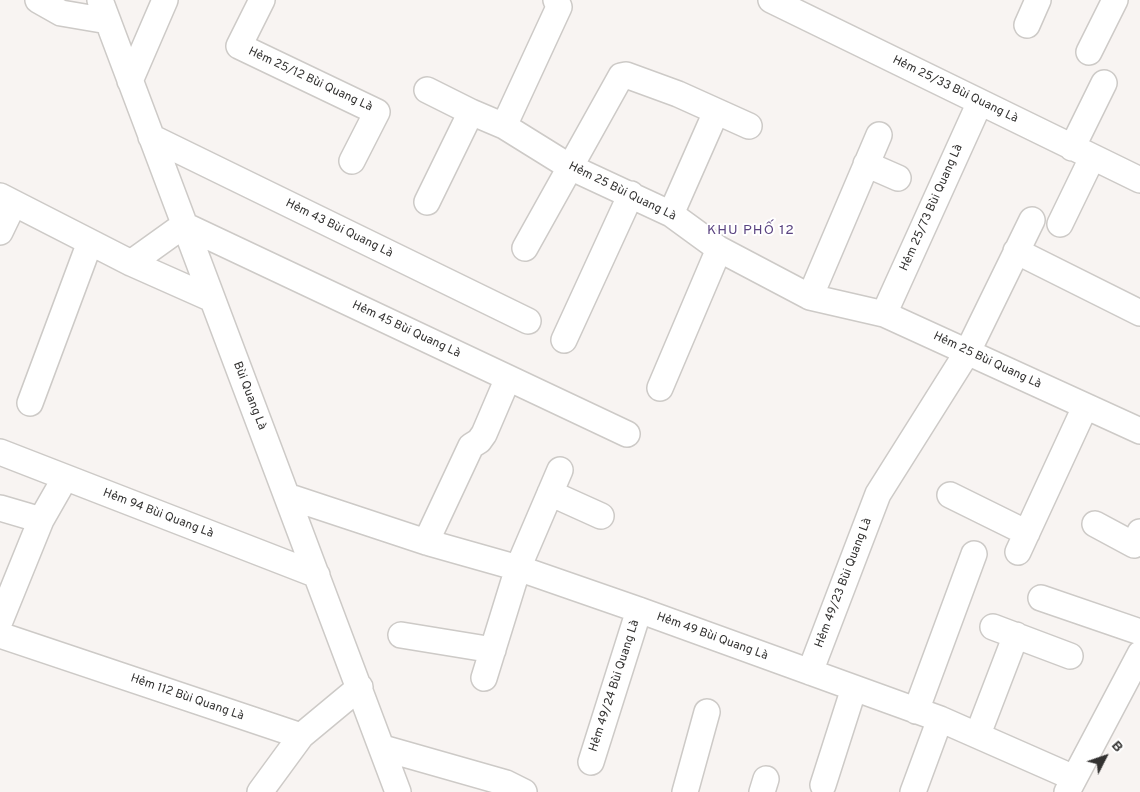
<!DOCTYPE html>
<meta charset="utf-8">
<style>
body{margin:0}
#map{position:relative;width:1140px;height:792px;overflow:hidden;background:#f8f4f2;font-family:Overpass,sans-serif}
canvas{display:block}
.north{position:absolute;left:1080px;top:732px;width:50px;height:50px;-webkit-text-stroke:4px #fff;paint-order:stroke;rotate:49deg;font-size:14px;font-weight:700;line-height:20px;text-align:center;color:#333231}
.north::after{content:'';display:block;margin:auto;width:18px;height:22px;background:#333231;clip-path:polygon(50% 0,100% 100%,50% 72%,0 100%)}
</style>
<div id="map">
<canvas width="1140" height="792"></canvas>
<div class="north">B</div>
</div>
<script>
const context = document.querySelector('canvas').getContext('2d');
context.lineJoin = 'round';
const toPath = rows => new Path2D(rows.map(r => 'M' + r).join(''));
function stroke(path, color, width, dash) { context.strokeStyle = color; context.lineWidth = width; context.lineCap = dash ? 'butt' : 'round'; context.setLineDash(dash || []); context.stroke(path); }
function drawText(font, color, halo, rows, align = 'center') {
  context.font = font + ' Overpass,sans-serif'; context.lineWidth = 4; context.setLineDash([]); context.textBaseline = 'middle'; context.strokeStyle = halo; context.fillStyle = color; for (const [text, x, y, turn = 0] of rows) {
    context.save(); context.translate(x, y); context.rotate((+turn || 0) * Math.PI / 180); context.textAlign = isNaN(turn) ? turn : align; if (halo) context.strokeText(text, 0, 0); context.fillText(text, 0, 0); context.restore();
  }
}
const minor = toPath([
 [38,0,61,13,108,21],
 [100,0,398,792],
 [262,0,239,46,377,112,352,161],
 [771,0,1140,180],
 [1027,25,1038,0],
 [1089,52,1115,0],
 [130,81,165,0],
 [427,90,471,112],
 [504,126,559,7,556,0],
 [151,137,528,321],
 [1072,148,1104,83],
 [866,164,898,178],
 [0,196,131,263,212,299],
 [427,202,471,112,504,126,570,167,671,214,719,249,810,297,884,314,1140,431],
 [671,214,716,112],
 [1060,224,1092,158],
 [0,232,14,203],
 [525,248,621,76,626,75,678,94,749,126],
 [1016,251,1140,313],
 [131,263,184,225,627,434],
 [810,297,879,135],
 [884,314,980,102],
 [564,340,631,194],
 [660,388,719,249],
 [30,403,90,242],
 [0,452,317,575],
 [550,493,601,516],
 [950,495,1027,533],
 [287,496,426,542,518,568,639,610,940,719,1074,778],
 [0,508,41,520,0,621],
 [41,520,65,478],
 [1095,524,1134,545,1140,532],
 [426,542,471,446,479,441,484,434,508,378],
 [1018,552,1085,407],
 [1041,598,1140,632],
 [993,627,1070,656],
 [0,635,301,736,360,687],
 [401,635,493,650],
 [810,672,878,494,968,351,1032,220],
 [484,678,518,568,560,470],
 [916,711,974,554],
 [978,734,1016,635],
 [383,748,506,783,524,792],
 [591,762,639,610],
 [823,785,854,688],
 [260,792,301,736],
 [685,792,707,712],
 [762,792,766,779],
 [913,792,940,719],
 [1067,792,1140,654]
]);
const streetNames = [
 ["Hẻm 25/12 Bùi Quang Là",310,80,25],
 ["Hẻm 25/33 Bùi Quang Là",955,90,26],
 ["Hẻm 25 Bùi Quang Là",622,192,26],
 ["Hẻm 25/73 Bùi Quang Là",932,208,-66],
 ["Hẻm 43 Bùi Quang Là",339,229,26],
 ["Hẻm 45 Bùi Quang Là",406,330,25],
 ["Hẻm 25 Bùi Quang Là",987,361,25],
 ["Bùi Quang Là",249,396,69],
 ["Hẻm 94 Bùi Quang Là",158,514,21],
 ["Hẻm 49/23 Bùi Quang Là",844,583,-69],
 ["Hẻm 49 Bùi Quang Là",712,637,20],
 ["Hẻm 49/24 Bùi Quang Là",615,686,-72],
 ["Hẻm 112 Bùi Quang Là",187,698,19]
];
const neighbourhoodNames = [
 ["KHU PHỐ 12",751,231]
];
stroke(minor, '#cdcac7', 28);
stroke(minor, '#fff', 25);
drawText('12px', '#333231', '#fff', streetNames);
context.letterSpacing = '1px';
drawText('14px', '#5a4380', '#fff', neighbourhoodNames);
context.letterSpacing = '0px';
</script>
